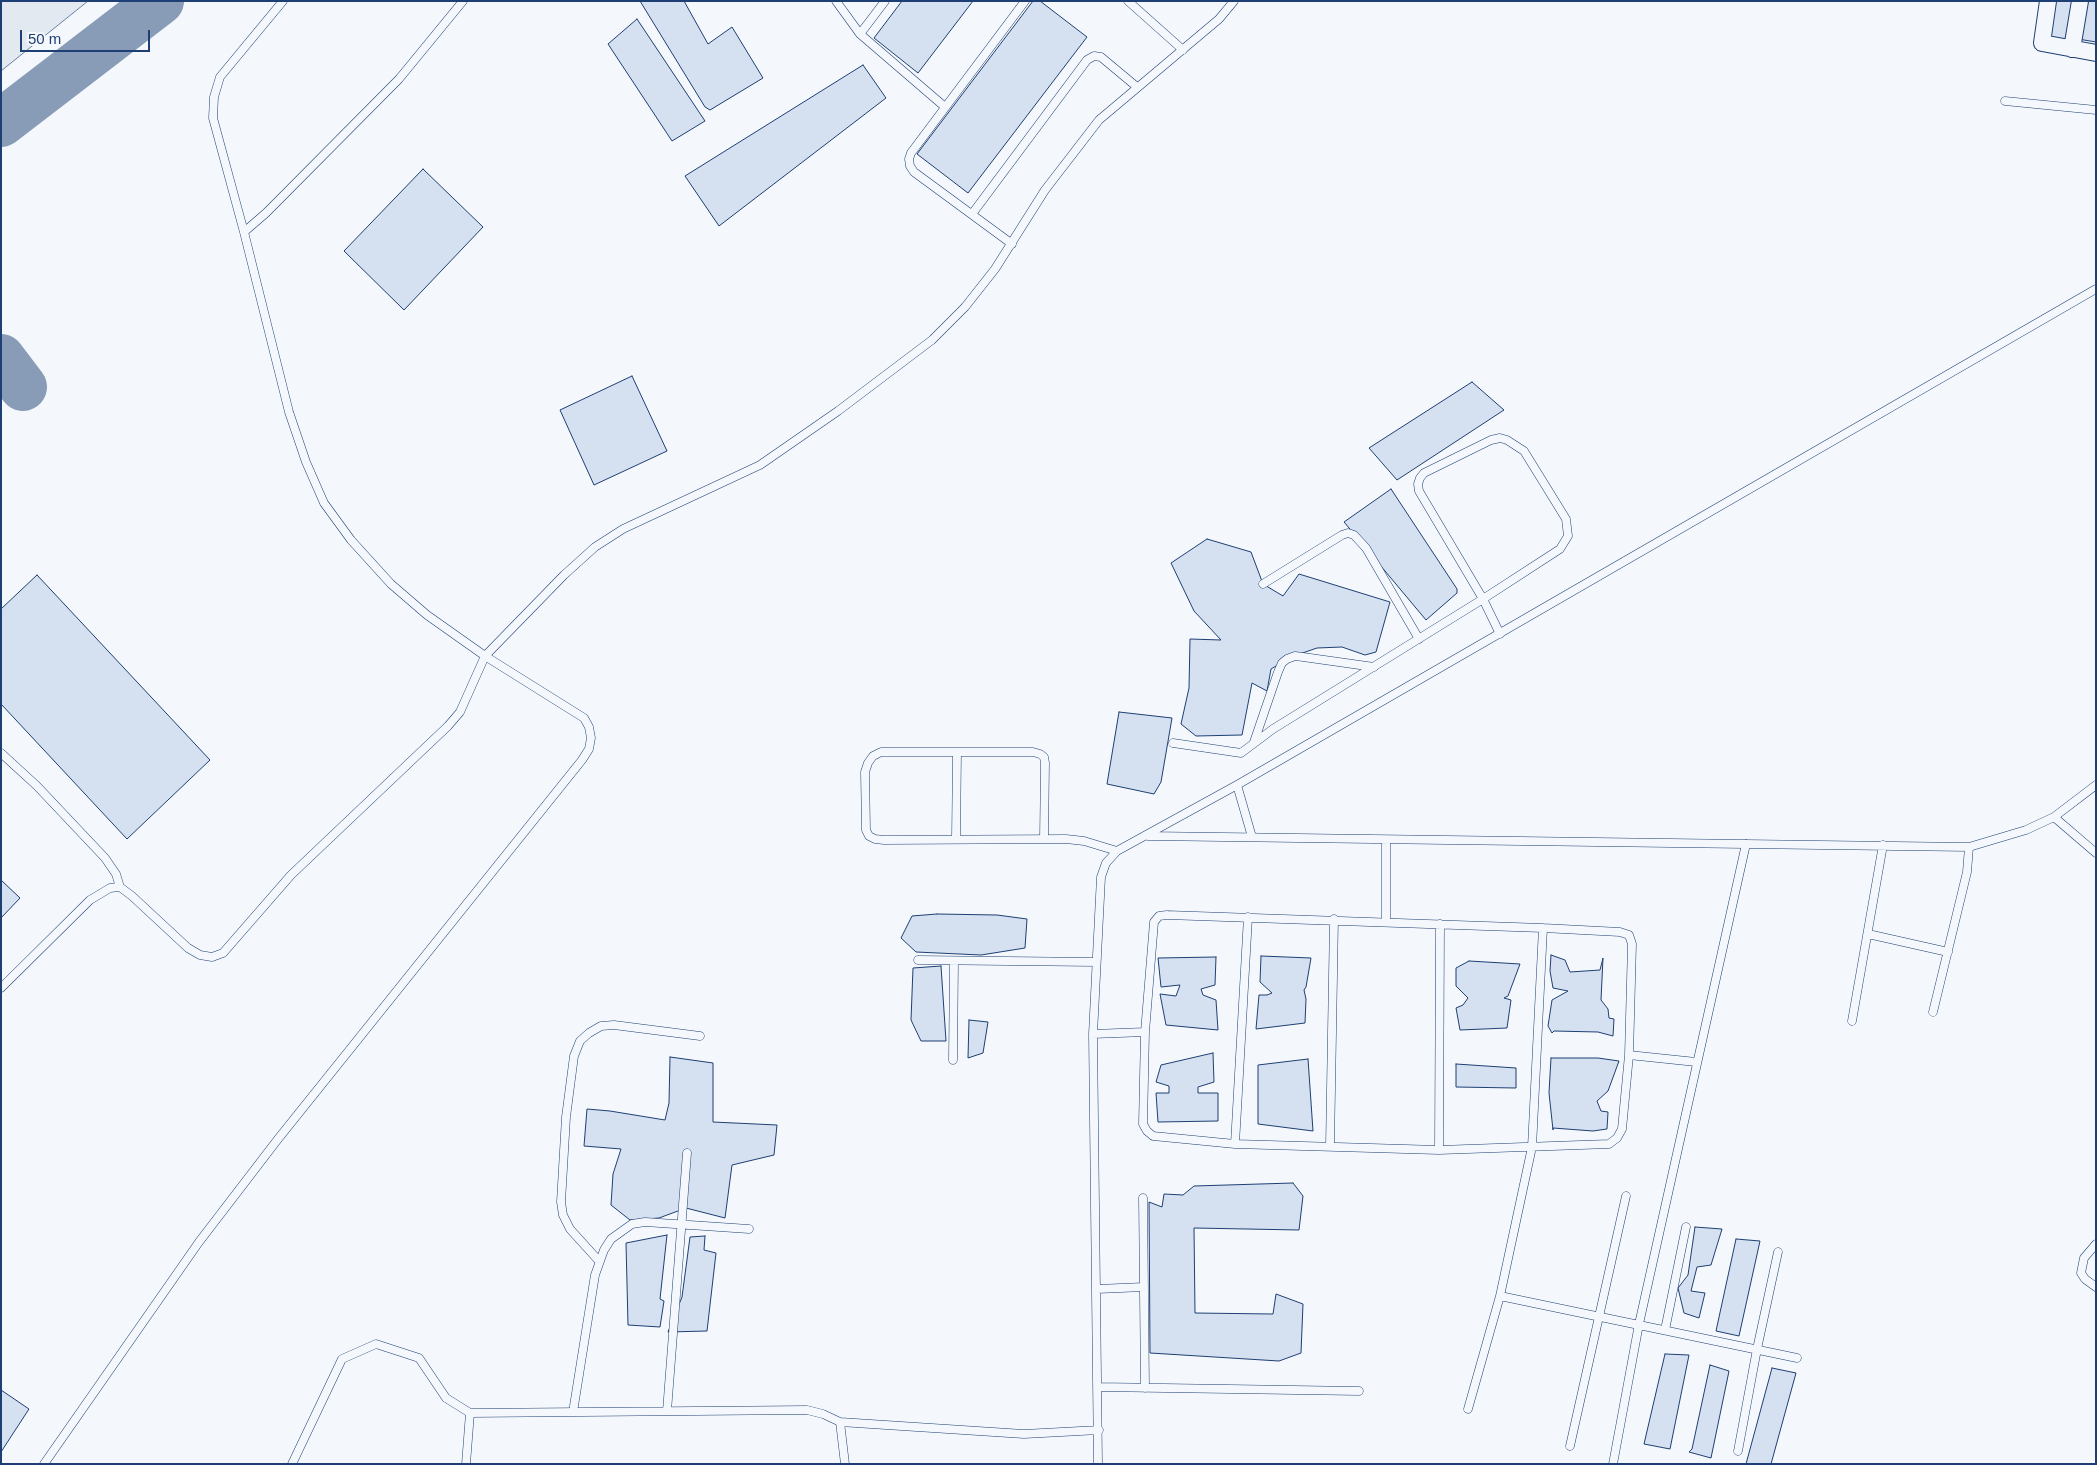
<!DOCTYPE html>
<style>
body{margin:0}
#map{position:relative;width:2097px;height:1465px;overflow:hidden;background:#f4f7fb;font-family:Helvetica,sans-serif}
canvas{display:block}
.frame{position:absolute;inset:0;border:2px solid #1d3f73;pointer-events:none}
.scale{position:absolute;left:20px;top:30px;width:130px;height:22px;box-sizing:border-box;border:2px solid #1d3f73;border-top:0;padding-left:6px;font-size:15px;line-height:18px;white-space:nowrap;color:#1d3f73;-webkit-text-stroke:4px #f4f7fb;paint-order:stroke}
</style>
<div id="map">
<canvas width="2097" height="1465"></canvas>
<div class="frame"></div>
<div class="scale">50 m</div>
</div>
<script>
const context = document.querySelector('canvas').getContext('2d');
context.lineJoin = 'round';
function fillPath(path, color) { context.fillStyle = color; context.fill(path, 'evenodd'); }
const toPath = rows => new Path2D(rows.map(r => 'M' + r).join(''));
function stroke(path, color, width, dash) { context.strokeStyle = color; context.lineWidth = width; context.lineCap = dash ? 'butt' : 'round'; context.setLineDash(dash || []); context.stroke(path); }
const green = toPath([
 [1,1,88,1,1,71,1,1]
]);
const taxiway = toPath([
 [1,123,160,1],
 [1,358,23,387]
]);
const building = toPath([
 [640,1,684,1,708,44,732,27,763,78,710,110,705,107,640,1],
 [902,1,973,1,918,73,874,38,902,1],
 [1033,1,1040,1,1087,37,968,193,917,154,1033,1],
 [2051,1,2077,1,2070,41,2045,38,2051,1],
 [2084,1,2096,1,2096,42,2078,39,2084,1],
 [637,19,705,121,672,141,608,44,637,19],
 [863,65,886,98,719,226,685,176,863,65],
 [423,169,483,227,404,310,344,251,423,169],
 [632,376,667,451,594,485,560,410,632,376],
 [1472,382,1504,410,1397,480,1369,448,1472,382],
 [1391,489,1457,589,1457,593,1426,620,1344,522,1391,489],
 [1207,539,1251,552,1263,584,1283,596,1299,574,1390,602,1376,652,1365,655,1342,647,1317,648,1291,657,1271,669,1267,691,1252,683,1242,735,1196,736,1181,724,1189,688,1190,639,1221,640,1194,611,1171,563,1207,539],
 [37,575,210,760,127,839,1,704,1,609,37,575],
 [1119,712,1172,718,1161,782,1154,794,1107,784,1119,712],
 [1,880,20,898,1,918,1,880],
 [937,914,997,915,1027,919,1025,948,981,955,916,952,901,938,912,916,937,914],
 [1551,955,1565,960,1570,972,1600,970,1603,958,1601,1000,1608,1009,1609,1018,1614,1019,1613,1036,1598,1032,1554,1031,1552,1033,1548,1026,1552,1000,1568,991,1553,988,1550,971,1551,955],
 [1261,956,1311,958,1306,987,1304,990,1306,999,1305,1023,1256,1029,1259,995,1267,995,1272,993,1260,982,1261,956],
 [1216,957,1215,985,1201,989,1203,995,1216,1000,1218,1030,1166,1025,1160,994,1176,996,1180,985,1161,987,1158,958,1216,957],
 [1469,961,1520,964,1508,996,1504,998,1511,1000,1507,1028,1460,1030,1456,1008,1463,1005,1468,998,1456,986,1456,968,1469,961],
 [941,966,946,1041,921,1041,911,1020,913,968,941,966],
 [969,1020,988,1022,983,1053,968,1058,969,1020],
 [1213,1053,1214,1082,1198,1087,1198,1093,1218,1093,1218,1121,1158,1122,1156,1093,1169,1093,1169,1086,1156,1082,1161,1065,1213,1053],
 [670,1057,713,1063,713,1122,777,1125,774,1155,732,1165,725,1218,686,1208,659,1218,630,1220,611,1205,613,1174,621,1149,584,1146,587,1109,610,1111,665,1120,669,1103,670,1057],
 [1551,1058,1598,1058,1619,1061,1608,1091,1597,1101,1601,1111,1608,1112,1607,1129,1593,1131,1553,1128,1553,1130,1549,1093,1551,1058],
 [1308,1059,1313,1131,1258,1124,1258,1065,1308,1059],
 [1456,1064,1516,1068,1516,1088,1456,1087,1456,1064],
 [1293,1183,1303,1196,1299,1230,1194,1228,1195,1313,1273,1314,1276,1294,1303,1304,1301,1353,1279,1361,1150,1353,1149,1202,1162,1207,1164,1194,1183,1195,1194,1186,1293,1183],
 [1695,1227,1722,1229,1711,1265,1697,1267,1691,1291,1705,1293,1699,1318,1684,1313,1678,1288,1688,1275,1695,1227],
 [667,1235,660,1299,664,1301,660,1327,628,1325,626,1243,667,1235],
 [705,1236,704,1250,716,1253,707,1331,668,1332,682,1297,690,1237,705,1236],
 [1736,1239,1760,1241,1739,1336,1716,1331,1736,1239],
 [1665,1354,1689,1355,1670,1449,1644,1444,1665,1354],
 [1710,1365,1729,1371,1711,1458,1689,1452,1692,1449,1710,1365],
 [1772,1368,1796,1373,1771,1464,1746,1464,1772,1368],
 [1,1390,29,1409,1,1452,1,1390]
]);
const lane = toPath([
 [836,1,860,34,945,107],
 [1128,1,1183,50],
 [860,34,885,1],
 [2005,101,2096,110],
 [972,214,1087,60,1094,56,1101,57,1137,87],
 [244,232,266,213,399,79,463,1],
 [1012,244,914,172,910,166,909,159,911,153,1025,1],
 [1263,584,1342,535,1348,533,1354,535,1366,548,1419,639],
 [1254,742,1278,672,1282,663,1287,659,1295,656,1303,657,1374,667],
 [1173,743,1241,753,1273,729,1483,599,1560,549,1568,536,1566,519,1524,451,1507,440,1500,438,1491,440,1424,473,1420,478,1418,484,1419,491,1483,599,1500,634],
 [1,753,37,786,105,858,116,874,120,887,132,896,188,948,200,955,212,957,223,953,291,875,448,726,460,712,485,656,564,575,595,547,623,529,760,465,838,411,932,340,965,307,995,269,1045,190,1099,120,1219,19,1234,1],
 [1237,785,1252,837],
 [2054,817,2096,853],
 [1148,836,1969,847,2026,830,2054,817,2096,785],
 [956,839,957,752],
 [1044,839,1045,763,1044,757,1040,754,1033,752,881,752,873,756,868,763,865,772,866,830,869,836,875,839,884,840,1066,839,1084,841,1117,851],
 [1167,915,1543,928,1620,932,1629,935,1632,944,1629,1055,1622,1129,1617,1138,1609,1144,1439,1150,1235,1144,1153,1136,1147,1131,1143,1124,1145,1032,1154,922,1159,916,1167,915],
 [1386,922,1386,840],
 [1868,934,1948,952],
 [918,960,1096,962],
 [1,988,90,900,110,888,120,887],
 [1933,1012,1967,872,1969,847],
 [1852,1021,1883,845],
 [1093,1034,1145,1032],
 [1629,1055,1696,1062],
 [953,1060,954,961],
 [1235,1144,1248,917],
 [1330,1146,1334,919],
 [1439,1150,1440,924],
 [1143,1198,1145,1388],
 [2096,1244,2084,1258,2081,1273,2085,1279,2096,1287],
 [599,1261,570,1229,563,1215,561,1202,566,1117,574,1056,580,1041,589,1033,601,1026,614,1025,700,1036],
 [1097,1289,1144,1287],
 [1500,1296,1797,1358],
 [1665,1330,1686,1227],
 [1099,1387,1359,1391],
 [1468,1409,1500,1296,1532,1147,1543,928],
 [667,1411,687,1153],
 [573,1412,595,1275,604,1250,611,1239,632,1224,645,1222,749,1229],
 [840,1422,1024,1434,1099,1430],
 [1570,1446,1626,1196],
 [1738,1451,1757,1349,1778,1252],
 [44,1464,199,1242,278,1139,582,760,589,749,591,738,589,727,584,718,485,656,427,615,391,584,351,540,324,503,306,462,289,412,244,232,213,118,214,97,220,77,283,1],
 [292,1464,342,1359,376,1344,419,1358,446,1398,470,1413,807,1410,823,1414,840,1422,845,1464],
 [466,1464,470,1413],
 [1098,1464,1093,1034,1101,877,1106,863,1117,851,1237,785,2096,289],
 [1613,1464,1639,1324,1746,844]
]);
const street = toPath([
 [2048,1,2042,43,2096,53],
 [2072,49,2080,1]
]);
fillPath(green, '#e3e9f0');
stroke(green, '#687fa3', 1);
stroke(taxiway, '#889bb7', 48);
fillPath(building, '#d5e0f0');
stroke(building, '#1d3f73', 1);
stroke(lane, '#1d3f73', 9);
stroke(street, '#1d3f73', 18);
stroke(lane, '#f4f7fb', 8);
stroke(street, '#f4f7fb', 16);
</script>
